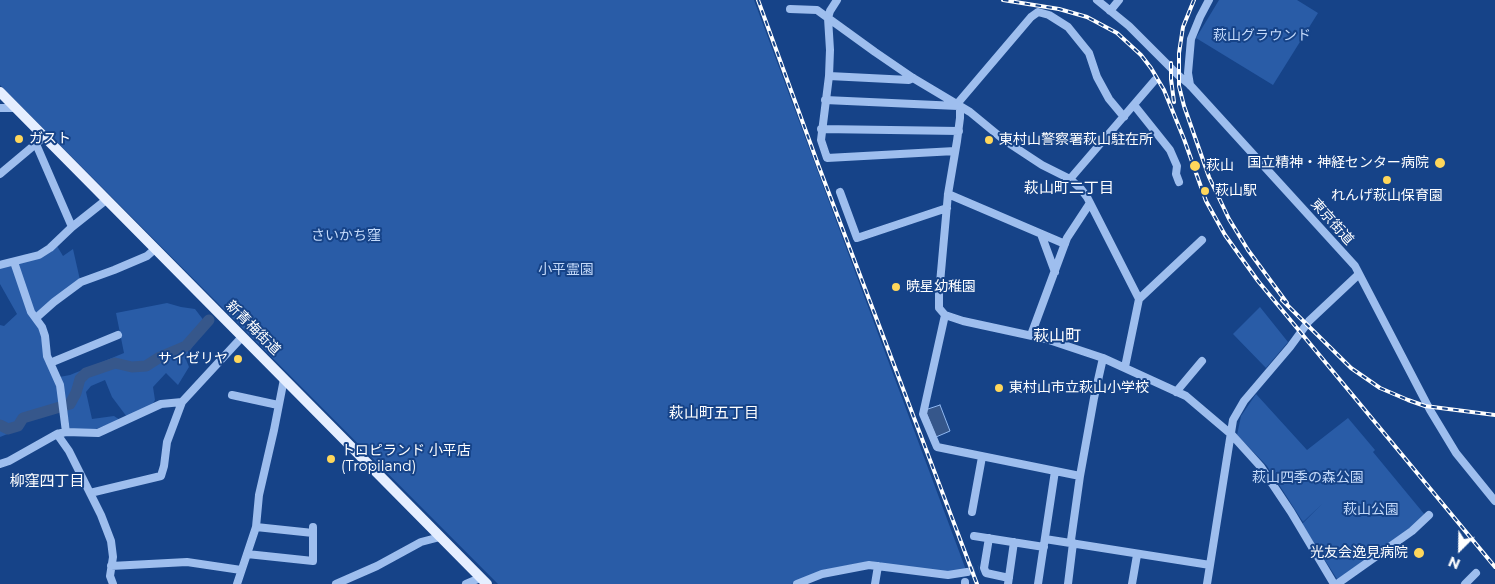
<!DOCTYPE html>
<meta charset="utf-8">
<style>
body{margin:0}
#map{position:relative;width:1495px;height:584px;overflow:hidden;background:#164388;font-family:Montserrat,sans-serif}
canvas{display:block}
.north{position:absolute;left:1435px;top:524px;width:50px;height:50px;-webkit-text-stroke:4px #164388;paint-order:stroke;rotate:203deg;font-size:14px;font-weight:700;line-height:20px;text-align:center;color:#fff}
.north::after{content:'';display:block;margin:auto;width:18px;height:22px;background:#fff;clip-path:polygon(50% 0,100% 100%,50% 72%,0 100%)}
</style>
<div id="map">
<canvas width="1495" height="584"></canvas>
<div class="north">N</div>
</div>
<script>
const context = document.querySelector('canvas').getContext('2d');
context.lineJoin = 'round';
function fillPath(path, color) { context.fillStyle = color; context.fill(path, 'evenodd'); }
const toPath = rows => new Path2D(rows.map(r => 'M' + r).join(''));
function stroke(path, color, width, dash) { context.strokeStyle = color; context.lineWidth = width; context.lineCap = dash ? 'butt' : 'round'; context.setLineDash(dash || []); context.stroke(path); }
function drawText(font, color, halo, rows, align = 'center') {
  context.font = font + ' Montserrat,"Noto Sans JP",sans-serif'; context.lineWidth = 4; context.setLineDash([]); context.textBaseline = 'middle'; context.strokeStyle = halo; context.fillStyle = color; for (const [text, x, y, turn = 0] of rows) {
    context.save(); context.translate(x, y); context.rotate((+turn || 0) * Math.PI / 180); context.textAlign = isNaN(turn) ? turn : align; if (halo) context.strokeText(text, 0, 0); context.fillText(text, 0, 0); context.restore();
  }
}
const green = toPath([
 [0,0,754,0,966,570,947,573,886,565,870,561,820,571,791,584,498,584,0,85],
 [1219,0,1297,0,1318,13,1273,85,1196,38],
 [57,246,63,256,73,249,80,280,33,318,41,331,43,350,54,378,70,375,124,353,116,313,167,303,181,307,195,309,208,326,185,357,189,367,178,385,166,373,153,387,155,400,152,405,127,417,112,397,105,380,91,386,86,392,92,419,114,416,120,420,93,430,70,429,67,412,60,412,26,420,15,431,0,437,0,325,4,326,17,314,0,284,0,268],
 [1260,307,1288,342,1266,368,1233,334],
 [1256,394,1307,450,1348,418,1375,450,1373,452,1425,515,1417,524,1340,580,1337,579,1302,524,1322,504,1303,522,1267,466,1237,435,1241,416]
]);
const water = toPath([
 [940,405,950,431,936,437,925,410,940,405]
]);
const river = toPath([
 [0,425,8,429,18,426,23,418,70,404,76,393,80,379,86,373,115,363,132,367,146,366,160,357,186,346,209,320]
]);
const minorTunnel = toPath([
 [967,572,979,569]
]);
const minor = toPath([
 [837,0,830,11,828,18,830,50,829,76,821,140,827,158,955,151],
 [1097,0,1129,26,1178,75,1190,85,1355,266,1430,410,1456,453,1495,501],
 [790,9,817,10,875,52,913,78,970,112,1004,140,1042,165,1070,179,1081,189,1087,197,1139,299,1125,367],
 [1110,11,1119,0],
 [829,76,909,80,913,78],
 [1190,85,1188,73,1191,39,1200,17,1209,0],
 [825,100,958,106],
 [957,104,1031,17,1038,12,1049,15,1068,27,1089,53,1097,77,1109,99,1124,117],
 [1134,105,1170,150,1177,166,1176,174,1179,182],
 [960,106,960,118,957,141,948,194,939,294,939,308,945,315,963,321,1046,339,1103,358,1186,396,1232,435,1261,467,1291,512,1334,584],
 [0,108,16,108],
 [821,129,959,131],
 [0,174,44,137],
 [1070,179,1155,80],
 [840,192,857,238,947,208],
 [948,194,1065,244],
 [72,227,106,200],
 [1041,234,1055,272],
 [14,262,31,312,42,327,45,336,47,356,60,385,66,432],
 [0,265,39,255,50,248,72,227,36,144],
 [1139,299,1202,240],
 [945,315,923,414,937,447,1080,476],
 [36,318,54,302,81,282,114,270,147,256,155,249],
 [1031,335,1067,238,1090,203],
 [50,363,118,335],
 [1176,392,1202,361],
 [232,395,278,405],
 [57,434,69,451,101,515,111,541,113,557,110,576,113,584],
 [0,464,9,461,57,434,66,432,98,433,161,404,182,402,242,337],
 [90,493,161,476,164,466,167,442,182,402],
 [972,512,982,457],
 [256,527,313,533],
 [974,536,1044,547],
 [989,538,984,568,986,573,1009,578],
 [1045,539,1210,565],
 [247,554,313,561,313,527],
 [111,566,187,562,241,570],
 [965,582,965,584],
 [237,584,256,527,259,495,274,430,284,379],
 [336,584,377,566,421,542,440,537],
 [466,584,480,578],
 [797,584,822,574,869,565,948,575,967,572],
 [875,584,878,566],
 [1008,584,1014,542],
 [1038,584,1055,471],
 [1068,584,1073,543,1071,540,1080,476,1094,398,1103,358],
 [1132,584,1137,555],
 [1207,584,1233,420,1244,401,1290,347,1309,321,1359,274],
 [1337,584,1412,531,1429,515],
 [1465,584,1476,573]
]);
const major = toPath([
 [0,92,487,584]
]);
const rail = toPath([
 [758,0,819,167,977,584],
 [1003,0,1059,9,1087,17,1117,33,1141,55,1151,68,1164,90,1184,139,1206,201,1225,235,1258,281,1495,567],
 [1194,0,1183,27,1179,53,1179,86,1184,106,1209,177,1229,219,1248,250,1287,303],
 [1171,63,1171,79,1174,102],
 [1282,300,1351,368,1380,388,1408,400,1425,406,1495,415]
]);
const markers = [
 [19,139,5,"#ffd75b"],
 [989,140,5,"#ffd75b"],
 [1440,163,6,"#ffd75b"],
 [1195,166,6,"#ffd75b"],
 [1387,180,5,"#ffd75b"],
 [1205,191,5,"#ffd75b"],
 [896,287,5,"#ffd75b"],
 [238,359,5,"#ffd75b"],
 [999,388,5,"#ffd75b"],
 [331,459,5,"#ffd75b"],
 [1419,553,6,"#ffd75b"]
];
const parkNames = [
 ["萩山グラウンド",1262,36],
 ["さいかち窪",346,236],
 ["小平霊園",566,270],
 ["萩山四季の森公園",1308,478],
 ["萩山公園",1371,510]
];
const poiNames = [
 ["ガスト",29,139],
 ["東村山警察署萩山駐在所",999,140],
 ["国立精神・神経センター病院",1429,163,"right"],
 ["萩山",1206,166],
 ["萩山駅",1215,191],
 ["れんげ萩山保育園",1387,196,"center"],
 ["暁星幼稚園",906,287],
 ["サイゼリヤ",228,359,"right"],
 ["東村山市立萩山小学校",1009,388],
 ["トロピランド 小平店",341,451],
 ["(Tropiland)",341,467],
 ["光友会逸見病院",1408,553,"right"]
];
const streetNames = [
 ["東京街道",1332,222,48],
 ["新青梅街道",253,328,45]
];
const neighbourhoodNames = [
 ["萩山町二丁目",1069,189],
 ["萩山町五丁目",714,414],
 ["柳窪四丁目",47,482]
];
const quarterNames = [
 ["萩山町",1057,336]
];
fillPath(green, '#295ca7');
fillPath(water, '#36578b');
stroke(water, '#90b8f1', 1);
stroke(river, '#36578b', 11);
stroke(minorTunnel, '#395f9a', 8, [8, 4]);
stroke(minor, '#9ebeee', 8);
stroke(major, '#e5eeff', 10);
stroke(rail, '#fff', 4);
stroke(rail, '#164388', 2, [5.5]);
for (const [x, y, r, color] of markers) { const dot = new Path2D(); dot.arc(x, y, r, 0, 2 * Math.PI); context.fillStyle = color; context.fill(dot); stroke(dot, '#164388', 2); }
drawText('14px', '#c4dafa', '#164388', parkNames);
drawText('14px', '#fff', '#164388', poiNames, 'left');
drawText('14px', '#fff', '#164388', streetNames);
drawText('15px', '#fff', '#164388', neighbourhoodNames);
drawText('16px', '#fff', '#164388', quarterNames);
</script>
